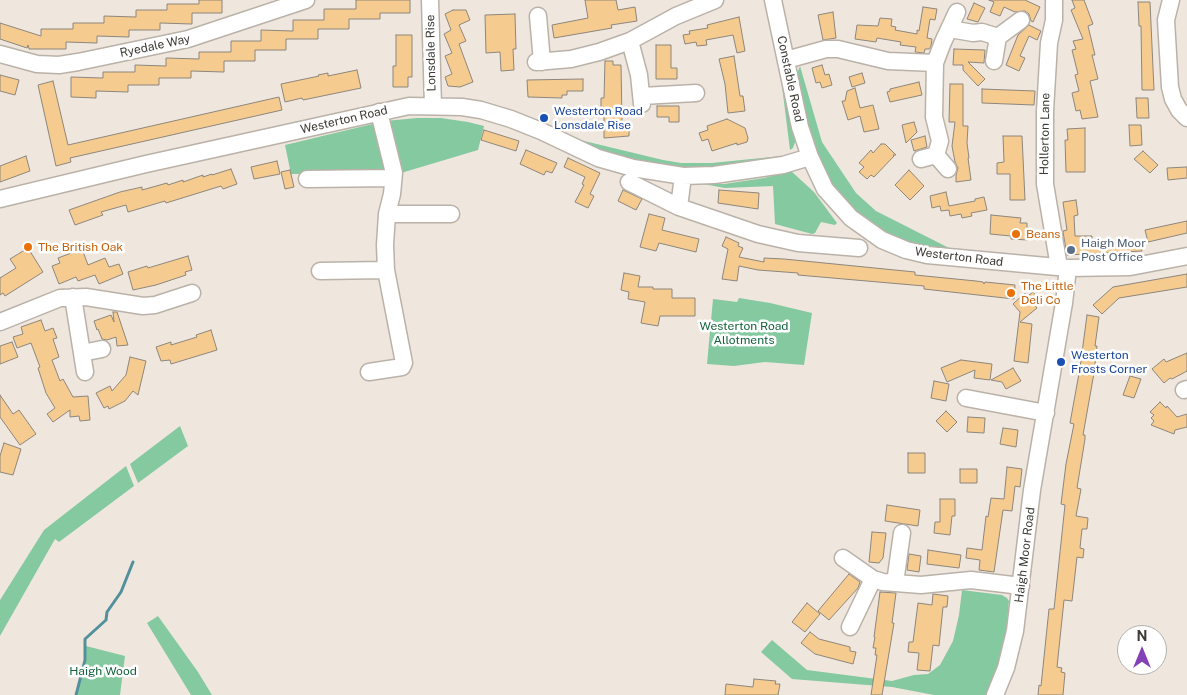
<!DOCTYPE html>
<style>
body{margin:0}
#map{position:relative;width:1187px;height:695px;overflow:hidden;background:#efe7dd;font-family:"Public Sans",sans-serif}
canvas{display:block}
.north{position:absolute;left:1117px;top:625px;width:50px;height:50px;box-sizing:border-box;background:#fff;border:1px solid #b1b0ae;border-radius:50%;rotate:0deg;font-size:14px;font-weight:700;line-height:20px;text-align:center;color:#3d3a35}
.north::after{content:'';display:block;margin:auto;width:18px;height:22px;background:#8542b6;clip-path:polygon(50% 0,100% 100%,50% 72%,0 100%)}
</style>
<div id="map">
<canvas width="1187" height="695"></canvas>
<div class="north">N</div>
</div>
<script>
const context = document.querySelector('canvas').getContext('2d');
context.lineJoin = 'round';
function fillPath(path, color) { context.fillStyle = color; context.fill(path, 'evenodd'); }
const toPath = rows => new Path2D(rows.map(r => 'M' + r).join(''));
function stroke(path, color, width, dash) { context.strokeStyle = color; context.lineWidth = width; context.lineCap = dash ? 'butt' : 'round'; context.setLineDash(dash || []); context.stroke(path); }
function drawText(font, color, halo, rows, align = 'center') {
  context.font = font + ' "Public Sans",sans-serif'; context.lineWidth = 5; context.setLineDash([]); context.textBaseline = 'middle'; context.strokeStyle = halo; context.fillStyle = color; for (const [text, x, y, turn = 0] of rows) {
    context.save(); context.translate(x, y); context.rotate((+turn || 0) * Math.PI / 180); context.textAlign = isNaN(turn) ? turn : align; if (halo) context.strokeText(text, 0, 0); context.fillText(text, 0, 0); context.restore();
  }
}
const green = toPath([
 [778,54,796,139,793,148,790,150],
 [800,66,822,142,856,193,876,211,953,250,919,245,899,239,874,226,854,211,838,194,824,172,809,133,797,74],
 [417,118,441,118,468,122,484,126,478,150,401,173,291,174,285,145,385,121],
 [580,140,663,160,681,163,712,163,781,156,750,163,719,167,689,168,661,166,631,159,602,150],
 [791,171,814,192,837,223,835,225,821,222,815,233,812,234,775,224,773,186,725,188,703,184,724,184,764,178],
 [739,298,770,303,812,313,804,365,765,362,734,366,707,364,713,299,737,302],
 [180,426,188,446,138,483,130,464],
 [126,466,134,486,59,542,55,539,0,636,0,600,44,530],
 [962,590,1002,595,1007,598,1009,601,1005,648,990,695,934,695,892,687,792,679,761,652,772,640,807,670,892,681,914,675,928,674,940,665,953,641,959,615],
 [158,616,198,672,212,695,191,695,147,623],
 [86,646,125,656,120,695,76,695,85,660]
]);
const stream = toPath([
 [76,695,85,660,85,639,106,620,107,612,121,592,133,562]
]);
const building = toPath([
 [199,0,222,0,222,13,192,13,192,24,160,23,160,30,129,30,129,37,97,36,97,43,66,42,66,49,29,49,28,45,27,48,0,39,0,23,41,36,41,29,73,29,73,23,104,23,104,16,136,17,136,10,167,10,167,4,199,4,199,0],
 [356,0,410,0,410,13,380,13,380,19,349,19,349,29,318,29,318,39,286,39,286,50,255,50,255,61,224,61,224,72,191,71,191,78,159,78,159,85,128,85,128,92,96,91,96,98,71,97,71,77,103,78,103,72,135,72,135,65,166,66,166,58,199,59,199,52,231,52,231,41,261,41,261,30,293,31,293,20,324,20,324,9,356,9,356,0],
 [585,0,616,0,618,10,635,7,637,21,611,25,612,28,554,38,552,25,588,18,585,0],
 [989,0,1025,0,1040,7,1033,22,1031,21,1029,14,1025,11,1015,12,1004,7,1000,16,990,12,994,2,989,0],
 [1072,0,1084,0,1093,24,1088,26,1095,55,1092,55,1098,79,1090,81,1098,117,1082,119,1080,110,1076,111,1072,93,1079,91,1075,75,1078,74,1072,50,1076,49,1073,41,1083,39,1071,10,1075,8,1072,0],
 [1138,2,1150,2,1154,90,1142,90,1141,26,1139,26,1138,2],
 [974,3,985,8,978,22,967,19,974,3],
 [923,7,937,9,935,20,930,19,927,38,932,39,931,46,929,49,925,49,924,53,915,52,916,47,900,45,901,42,877,38,876,42,855,39,857,25,878,26,880,18,892,19,891,26,896,27,895,30,917,34,917,30,919,31,923,7],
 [453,10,466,10,470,20,459,25,466,41,459,44,473,82,460,87,448,86,445,77,452,74,445,56,452,53,444,34,451,30,445,14,453,10],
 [833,12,836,38,823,40,818,15,833,12],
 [515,14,516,49,513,49,514,70,501,71,500,52,486,53,485,15,515,14],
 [739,17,745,51,737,53,733,35,706,40,707,45,697,46,696,42,685,44,683,35,690,34,689,31,708,28,707,25,739,17],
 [1029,25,1041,31,1037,40,1029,36,1020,56,1025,58,1019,71,1006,65,1018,35,1029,25],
 [396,35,412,35,412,77,408,77,408,87,393,87,393,66,396,66,396,35],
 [656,45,671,45,671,68,677,68,677,79,656,79,656,45],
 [954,49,985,50,984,63,968,62,985,79,978,86,963,70,963,65,953,65,954,49],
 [734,56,740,96,743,96,745,111,728,113,725,84,719,59,734,56],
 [605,61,613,61,613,65,621,65,622,121,623,126,629,126,629,136,604,138,604,110,601,110,601,98,604,98,605,61],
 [822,65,825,75,829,74,832,85,822,88,820,82,816,83,812,68,822,65],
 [357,70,361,88,303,100,302,98,285,102,281,84,319,76,318,75,328,73,328,76,357,70],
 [862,73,865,83,852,87,849,77,862,73],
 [0,75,19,80,15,95,0,91,0,75],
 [583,79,583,91,567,91,567,95,562,95,562,98,528,97,527,80,583,79],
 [53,81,68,145,279,97,282,110,70,158,71,162,56,166,38,85,53,81],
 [919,82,922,95,890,102,887,92,890,91,890,89,919,82],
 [950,84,963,84,963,126,968,126,967,143,969,158,968,158,971,180,956,182,956,175,958,168,955,162,952,146,955,122,949,122,950,84],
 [855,88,860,108,873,105,879,129,864,132,860,116,848,120,842,101,845,101,847,91,855,88],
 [982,89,1035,91,1034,105,982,103,982,89],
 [1136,98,1148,98,1149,118,1137,118,1136,98],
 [657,106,679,106,679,122,669,122,669,117,657,117,657,106],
 [727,119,745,128,748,138,747,142,737,145,737,143,712,151,708,139,702,141,699,133,708,130,707,126,727,119],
 [914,122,917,132,906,143,902,125,914,122],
 [1129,125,1141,125,1142,145,1130,146,1129,125],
 [1085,128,1085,172,1066,172,1065,140,1068,140,1067,129,1085,128],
 [484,130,519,141,516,151,481,140,484,130],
 [925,136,927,147,914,151,911,140,925,136],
 [1003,136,1022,136,1025,200,1010,200,1010,174,997,174,997,163,1004,162,1003,136],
 [881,144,885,144,896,155,893,155,894,156,874,177,871,175,867,179,859,172,864,167,859,163,871,150,873,153,881,144],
 [526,150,557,163,552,173,546,171,544,175,520,164,526,150],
 [1143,151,1158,165,1150,173,1134,159,1143,151],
 [26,156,30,171,0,182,0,166,26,156],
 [568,158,600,173,590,194,594,196,588,208,575,202,584,185,582,184,585,177,564,167,568,158],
 [277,161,280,174,254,179,251,167,277,161],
 [1187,167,1187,178,1168,180,1167,168,1187,167],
 [231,169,237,184,223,189,221,186,166,203,165,201,128,212,126,205,101,212,103,215,75,225,69,210,120,192,142,187,142,190,167,183,168,185,183,180,183,182,203,175,203,177,212,174,212,175,231,169],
 [290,170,294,187,285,189,281,172,290,170],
 [909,170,924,186,910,200,895,185,909,170],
 [623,190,642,199,636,210,618,201,623,190],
 [719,190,759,193,758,209,718,203,719,190],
 [946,192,949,206,975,201,975,199,984,197,987,210,971,213,972,216,962,218,961,214,950,216,949,210,941,211,940,206,932,208,930,196,946,192],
 [1076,200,1078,215,1074,216,1075,236,1092,236,1092,240,1100,239,1100,244,1141,242,1142,251,1067,255,1063,232,1063,231,1067,230,1063,202,1076,200],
 [649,214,665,218,662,230,699,239,696,252,659,243,656,251,640,247,649,214],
 [991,215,1021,218,1020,223,1027,223,1027,228,1029,228,1028,240,1011,239,1011,236,990,234,991,215],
 [1187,221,1187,233,1148,242,1145,230,1187,221],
 [726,237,739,243,738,246,743,248,739,257,764,262,764,258,784,259,915,272,915,275,976,281,983,282,984,284,985,282,1015,285,1014,299,924,289,924,286,798,275,798,273,758,270,739,266,737,281,722,279,728,249,722,246,726,237],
 [28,248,43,272,5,296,3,293,0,295,0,278,16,268,10,259,28,248],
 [82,249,88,265,105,258,109,267,119,264,123,274,99,284,95,275,78,281,76,277,59,284,52,266,60,263,58,258,82,249],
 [188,256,192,270,185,272,186,275,156,285,133,290,128,272,147,266,148,268,188,256],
 [624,273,640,276,638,287,653,287,653,289,672,289,672,298,695,298,695,316,660,316,658,326,641,323,645,302,628,299,629,292,621,290,624,273],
 [1187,274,1187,287,1119,298,1102,314,1093,305,1113,287,1187,274],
 [1033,292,1040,300,1034,304,1037,308,1020,322,1032,324,1028,363,1014,361,1020,312,1013,304,1025,293,1028,296,1033,292],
 [113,312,117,312,128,345,117,346,116,337,107,340,102,339,98,329,97,330,94,321,111,315,114,322,113,312],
 [1087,315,1099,317,1095,346,1097,346,1094,373,1083,435,1085,435,1085,439,1077,488,1081,489,1076,516,1088,518,1087,529,1082,529,1080,548,1084,549,1083,558,1077,557,1072,601,1064,600,1057,667,1062,668,1061,672,1065,673,1063,695,1038,695,1039,685,1041,686,1049,609,1054,609,1065,505,1061,504,1066,464,1074,424,1070,423,1080,368,1087,315],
 [41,320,45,331,53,328,57,338,53,339,59,357,52,360,60,381,63,379,73,397,88,396,90,420,80,421,79,416,70,417,70,410,53,422,47,414,55,408,46,393,38,368,40,367,31,343,17,348,13,337,23,334,21,327,41,320],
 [211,330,217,350,171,364,170,360,161,361,156,347,171,342,171,345,197,337,196,335,211,330],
 [12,342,18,357,0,364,0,346,12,342],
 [1187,353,1187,371,1172,379,1170,378,1164,383,1152,369,1164,359,1166,362,1187,353],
 [130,357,146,361,138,395,133,391,125,401,109,409,108,406,104,408,96,393,110,386,112,391,126,375,130,357],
 [961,360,992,364,990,380,974,378,975,370,947,382,941,368,961,360],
 [1013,368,1021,381,1006,389,1002,382,991,380,1013,368],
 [1130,376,1141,379,1134,398,1123,395,1130,376],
 [934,381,949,384,946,401,931,398,934,381],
 [0,395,13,414,19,410,36,434,20,445,0,417,0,395],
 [1160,402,1166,408,1167,406,1177,417,1187,414,1187,427,1175,430,1174,434,1151,425,1154,421,1151,418,1154,415,1150,412,1160,402],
 [946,411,957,422,947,432,936,421,946,411],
 [968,417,985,418,984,433,967,432,968,417],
 [1003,428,1018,430,1016,447,1000,444,1003,428],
 [4,443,21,449,13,475,0,472,0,456,4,443],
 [908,453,925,453,925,473,908,473,908,453],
 [1007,467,1022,469,1020,487,1015,486,1012,511,1003,510,994,572,979,570,980,560,966,558,967,548,982,550,986,516,988,517,991,498,1004,499,1007,467],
 [960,469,977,469,977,483,960,483,960,469],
 [940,499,955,499,955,516,952,516,950,535,934,533,935,522,940,522,940,499],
 [887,505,920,510,918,526,885,521,887,505],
 [872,532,886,533,883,558,879,563,869,562,872,532],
 [928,550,961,555,959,568,927,564,928,550],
 [909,554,921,556,919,572,907,570,909,554],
 [849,574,860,582,858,588,829,620,818,611,849,574],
 [880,592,896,593,892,623,894,623,882,695,871,695,877,655,875,655,876,648,873,648,875,637,874,637,880,592],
 [933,594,948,596,947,607,943,607,939,646,933,645,930,671,917,670,919,653,908,652,909,642,913,642,918,603,932,605,933,594],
 [807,603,820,614,805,632,792,622,807,603],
 [810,632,819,639,850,647,850,651,856,652,853,664,815,654,801,643,810,632],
 [754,679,776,681,775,684,780,684,778,695,725,695,726,684,753,687,754,679]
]);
const minor = toPath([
 [430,0,433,106],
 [773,0,800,127,810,157,825,189,851,218,882,240,906,250,927,255,1068,268,1130,267,1187,256],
 [1054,0,1054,20,1049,43,1045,111,1045,184,1059,267],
 [1171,0,1166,20,1170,87,1173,99,1179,110,1187,118],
 [538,16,542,62],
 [950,29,973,33,982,32,998,37],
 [630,41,639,75,642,104],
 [0,54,37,64,59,65,78,62,188,39,306,0],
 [786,60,826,49,838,49,888,61,935,63],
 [994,61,998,37,1021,20],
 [536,62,571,59,599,52,630,41,676,16,715,0],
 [642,96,696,93],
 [936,155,940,141,934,117,935,63,943,42,957,12],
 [921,159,936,155,948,169],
 [307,179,393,178],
 [629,182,679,207,758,234,798,243,859,248],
 [0,199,146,164,409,106,462,107,481,110,511,119,541,131,598,158,633,168,683,176,714,175,783,165,810,157],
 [679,207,683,176],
 [387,214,451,214],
 [320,271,386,270],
 [73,297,85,372],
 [0,322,60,298,86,297,143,306,155,305,192,293],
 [82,353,102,349],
 [369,372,402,367,404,363,386,270,385,245,387,214,392,194,394,173,379,112],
 [1184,390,1187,389],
 [966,398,1046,413],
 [843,558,873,579,883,582,921,585,971,580,1021,586],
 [895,583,902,533],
 [850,627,873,579],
 [995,695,1006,668,1015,631,1032,490,1064,303,1068,268]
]);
const markers = [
 [544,118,5,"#1a4fb4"],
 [1016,234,5,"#e8710a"],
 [28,247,5,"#e8710a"],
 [1071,250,5,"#5c6f8a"],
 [1011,293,5,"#e8710a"],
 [1061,362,5,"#1a4fb4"]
];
const streetNames = [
 ["Ryedale Way",155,46,-12],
 ["Lonsdale Rise",431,53,-91],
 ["Constable Road",790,79,78],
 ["Westerton Road",344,120,-13],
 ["Hollerton Lane",1045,134,-89],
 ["Westerton Road",959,257,7],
 ["Haigh Moor Road",1025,555,-83]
];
const transitNames = [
 ["Westerton Road",554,111],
 ["Lonsdale Rise",554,125],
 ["Westerton",1071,355],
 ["Frosts Corner",1071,369]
];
const foodNames = [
 ["Beans",1026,234],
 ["The British Oak",38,247],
 ["The Little",1021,286],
 ["Deli Co",1021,300]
];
const serviceNames = [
 ["Haigh Moor",1081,243],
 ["Post Office",1081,257]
];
const parkNames = [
 ["Westerton Road",744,326],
 ["Allotments",744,340],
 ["Haigh Wood",103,671]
];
fillPath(green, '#85c9a1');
stroke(stream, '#52919c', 3);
fillPath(building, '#f6cb8f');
stroke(building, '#8d867c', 1);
stroke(minor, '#bab2a8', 19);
stroke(minor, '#fff', 16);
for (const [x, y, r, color] of markers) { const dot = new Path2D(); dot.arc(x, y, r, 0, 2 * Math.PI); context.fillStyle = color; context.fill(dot); stroke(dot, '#fff', 2); }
drawText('12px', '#3d3a35', '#fff', streetNames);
drawText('12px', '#164399', '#fff', transitNames, 'left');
drawText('12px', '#c56008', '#fff', foodNames, 'left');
drawText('12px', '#4e5e75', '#fff', serviceNames, 'left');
drawText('12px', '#13633d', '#fff', parkNames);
</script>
